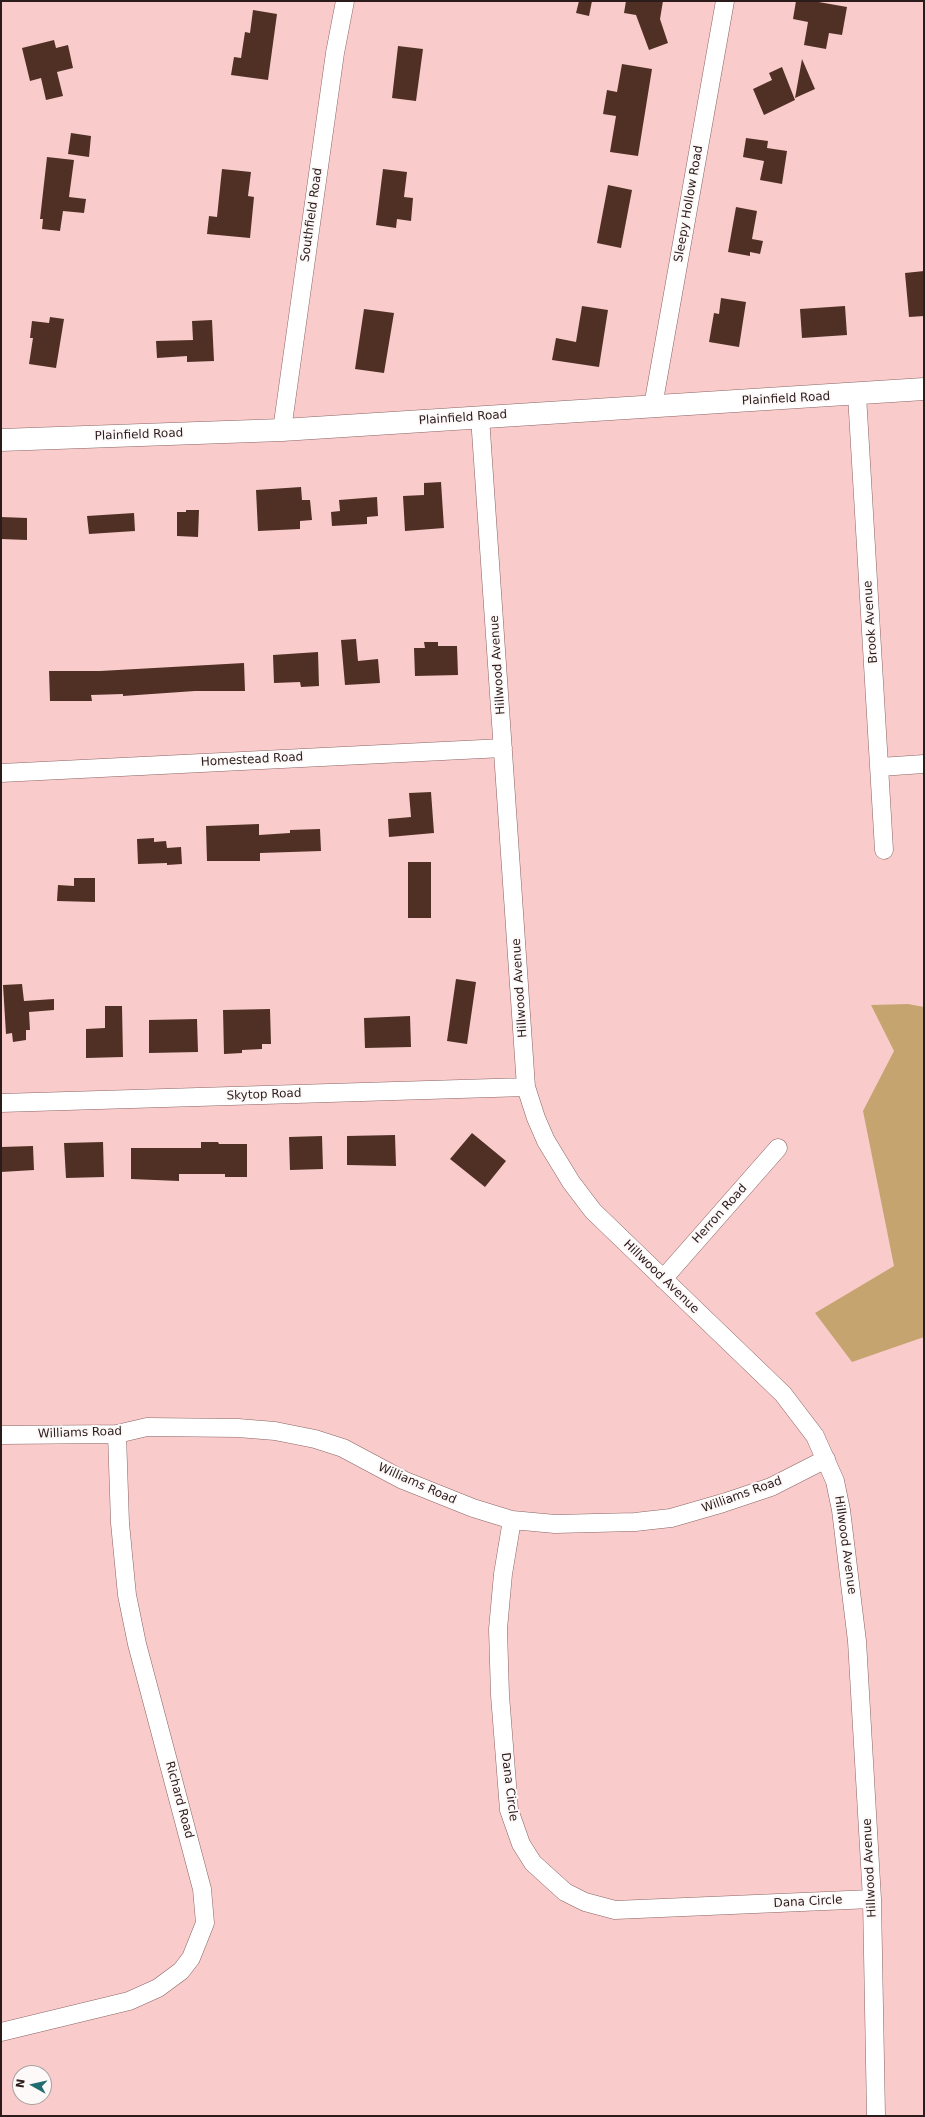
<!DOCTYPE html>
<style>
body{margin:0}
#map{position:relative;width:925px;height:2117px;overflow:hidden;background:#f9cccb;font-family:"DejaVu Sans",sans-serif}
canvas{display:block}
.frame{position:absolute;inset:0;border:2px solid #2b1b1b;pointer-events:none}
.north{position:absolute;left:12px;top:2065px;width:40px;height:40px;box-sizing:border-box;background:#fdf9f8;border:1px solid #a9a0a0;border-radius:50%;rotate:278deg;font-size:11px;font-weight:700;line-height:16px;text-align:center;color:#2b1b1b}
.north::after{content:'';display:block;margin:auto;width:14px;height:18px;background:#216d70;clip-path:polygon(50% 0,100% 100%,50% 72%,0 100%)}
</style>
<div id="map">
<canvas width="925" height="2117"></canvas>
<div class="frame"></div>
<div class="north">N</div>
</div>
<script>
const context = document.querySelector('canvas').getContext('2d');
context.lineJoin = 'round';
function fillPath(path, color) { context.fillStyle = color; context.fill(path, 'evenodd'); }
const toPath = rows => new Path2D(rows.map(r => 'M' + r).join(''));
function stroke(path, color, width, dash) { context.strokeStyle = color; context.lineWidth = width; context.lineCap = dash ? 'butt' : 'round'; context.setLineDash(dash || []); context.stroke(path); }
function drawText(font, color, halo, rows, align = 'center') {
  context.font = font + ' "DejaVu Sans",sans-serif'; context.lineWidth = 4; context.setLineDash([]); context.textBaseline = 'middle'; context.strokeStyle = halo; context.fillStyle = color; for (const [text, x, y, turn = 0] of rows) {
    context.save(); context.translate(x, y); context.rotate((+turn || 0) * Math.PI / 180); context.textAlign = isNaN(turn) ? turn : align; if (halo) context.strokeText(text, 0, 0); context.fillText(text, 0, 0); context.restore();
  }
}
const green = toPath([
 [908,1004,924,1007,924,1337,852,1362,815,1313,894,1266,863,1111,894,1051,871,1005]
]);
const building = toPath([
 [579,1,592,1,589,16,576,13],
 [626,1,663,1,660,19,668,43,649,50,636,15,624,13],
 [796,1,813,1,847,7,842,35,829,33,826,49,804,45,808,22,793,19],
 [253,10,277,14,268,80,231,75,234,57,241,58,245,32,250,33],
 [54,40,56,48,68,45,73,68,57,72,63,96,46,100,41,78,30,81,22,48],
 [398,46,423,49,416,101,392,98],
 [802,59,815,89,795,98],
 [622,64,652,69,638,156,610,152,616,116,603,114,607,90,617,92],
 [782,67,795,100,764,115,753,89,772,80,769,73],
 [71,133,91,136,89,157,68,154],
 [746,138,768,141,767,148,787,151,782,184,760,180,764,161,743,157],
 [47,157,74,160,69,197,86,199,84,213,63,211,60,231,42,229,43,219,40,219],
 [222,169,251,172,248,196,254,197,250,238,207,234,209,216,217,217],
 [383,169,407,172,404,197,413,198,411,221,397,219,396,228,376,225],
 [608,185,632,190,621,248,597,243],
 [736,207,757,211,752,239,763,241,760,254,750,252,750,256,728,252],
 [924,271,924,316,909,317,905,273],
 [721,298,746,302,739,347,709,342,714,313,719,314],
 [582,306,608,310,599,367,552,360,556,338,576,342],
 [845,306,847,335,802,338,800,309],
 [364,309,394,313,384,373,355,369],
 [50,317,64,319,56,368,29,364,33,338,30,338,32,321,49,323],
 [212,320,214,361,187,362,187,356,157,358,156,341,193,340,192,321],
 [441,482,444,528,405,531,403,496,424,495,424,483],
 [301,487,302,500,310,500,312,520,300,521,300,529,258,531,256,490],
 [377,497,378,516,367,517,367,524,332,526,331,512,340,511,339,500],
 [186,510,199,510,198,537,177,536,177,512,186,512],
 [134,513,135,531,89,534,87,516],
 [1,517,27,518,27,540,1,539],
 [356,639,358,661,378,659,380,683,345,685,341,640],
 [424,642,438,642,438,646,457,646,458,675,415,676,414,648,425,648],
 [318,652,319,686,301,687,300,682,274,683,273,655],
 [244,663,245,691,195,691,123,696,123,694,91,695,92,701,50,701,49,671,100,671],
 [431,792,434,833,389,837,388,819,411,817,409,793],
 [259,824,259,835,290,833,290,830,320,829,321,851,260,853,260,861,207,861,206,826],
 [154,838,154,842,166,841,167,848,181,847,182,864,167,865,167,863,138,864,137,839],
 [408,862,431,862,431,918,408,918],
 [74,878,95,878,95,902,57,901,58,885,74,886],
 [456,979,476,982,467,1044,447,1041],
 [22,984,24,1001,54,999,54,1010,29,1012,30,1030,26,1030,26,1040,13,1042,12,1033,6,1034,3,985],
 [105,1006,122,1006,123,1057,86,1058,86,1029,105,1028],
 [270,1009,271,1044,262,1044,262,1049,242,1050,242,1053,224,1054,223,1010],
 [410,1016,411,1047,365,1048,364,1018],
 [197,1019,198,1052,149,1053,149,1020],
 [472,1133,506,1161,485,1187,450,1159],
 [395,1135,396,1166,347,1165,347,1136],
 [322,1136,323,1169,290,1170,289,1137],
 [103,1142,104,1177,66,1178,64,1143],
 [201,1142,218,1142,219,1144,247,1144,247,1177,225,1177,225,1174,179,1174,179,1181,131,1179,131,1148,201,1148],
 [33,1146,34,1170,1,1172,1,1147]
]);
const minor = toPath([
 [857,395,884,850],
 [653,406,725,1],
 [480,417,526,1087,536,1118,546,1141,571,1182,593,1211,783,1394,815,1436,835,1481,841,1510,857,1641,872,1899,876,2116],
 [282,430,335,53,345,1],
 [880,767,924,764],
 [1,773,503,748],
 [1,1103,526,1087],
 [663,1279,778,1148],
 [1,1435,117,1434,147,1427,238,1428,275,1431,315,1439,343,1448,403,1480,473,1508,512,1520,555,1524,635,1522,671,1518,723,1503,771,1487,826,1459],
 [512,1520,503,1574,498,1629,500,1695,509,1810,521,1844,533,1863,565,1892,585,1902,615,1910,872,1899],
 [1,2032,129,2001,158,1988,181,1971,191,1958,205,1923,202,1889,137,1644,127,1595,120,1523,117,1434]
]);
const tertiary = toPath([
 [1,440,282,430,924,389]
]);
const streetNames = [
 ["Sleepy Hollow Road",689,204,-80],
 ["Southfield Road",312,215,-82],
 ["Plainfield Road",786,399,-3],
 ["Plainfield Road",463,418,-4],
 ["Plainfield Road",139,435,-2],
 ["Brook Avenue",871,622,-94],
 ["Hillwood Avenue",498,665,-94],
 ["Homestead Road",252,760,-3],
 ["Hillwood Avenue",520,988,-94],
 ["Skytop Road",264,1095,-2],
 ["Herron Road",720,1214,-48],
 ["Hillwood Avenue",661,1277,44],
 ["Williams Road",80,1433,-2],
 ["Williams Road",417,1484,24],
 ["Williams Road",742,1495,-20],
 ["Hillwood Avenue",845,1545,82],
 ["Dana Circle",509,1787,83],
 ["Richard Road",179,1800,75],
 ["Hillwood Avenue",870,1868,-93],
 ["Dana Circle",808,1902,-3]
];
fillPath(green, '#c5a470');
fillPath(building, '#503025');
stroke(minor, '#8b6363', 19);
stroke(tertiary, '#8b6363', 23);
stroke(minor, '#fff', 18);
stroke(tertiary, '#fff', 22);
drawText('12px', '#2b1b1b', '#fdf9f8', streetNames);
</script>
